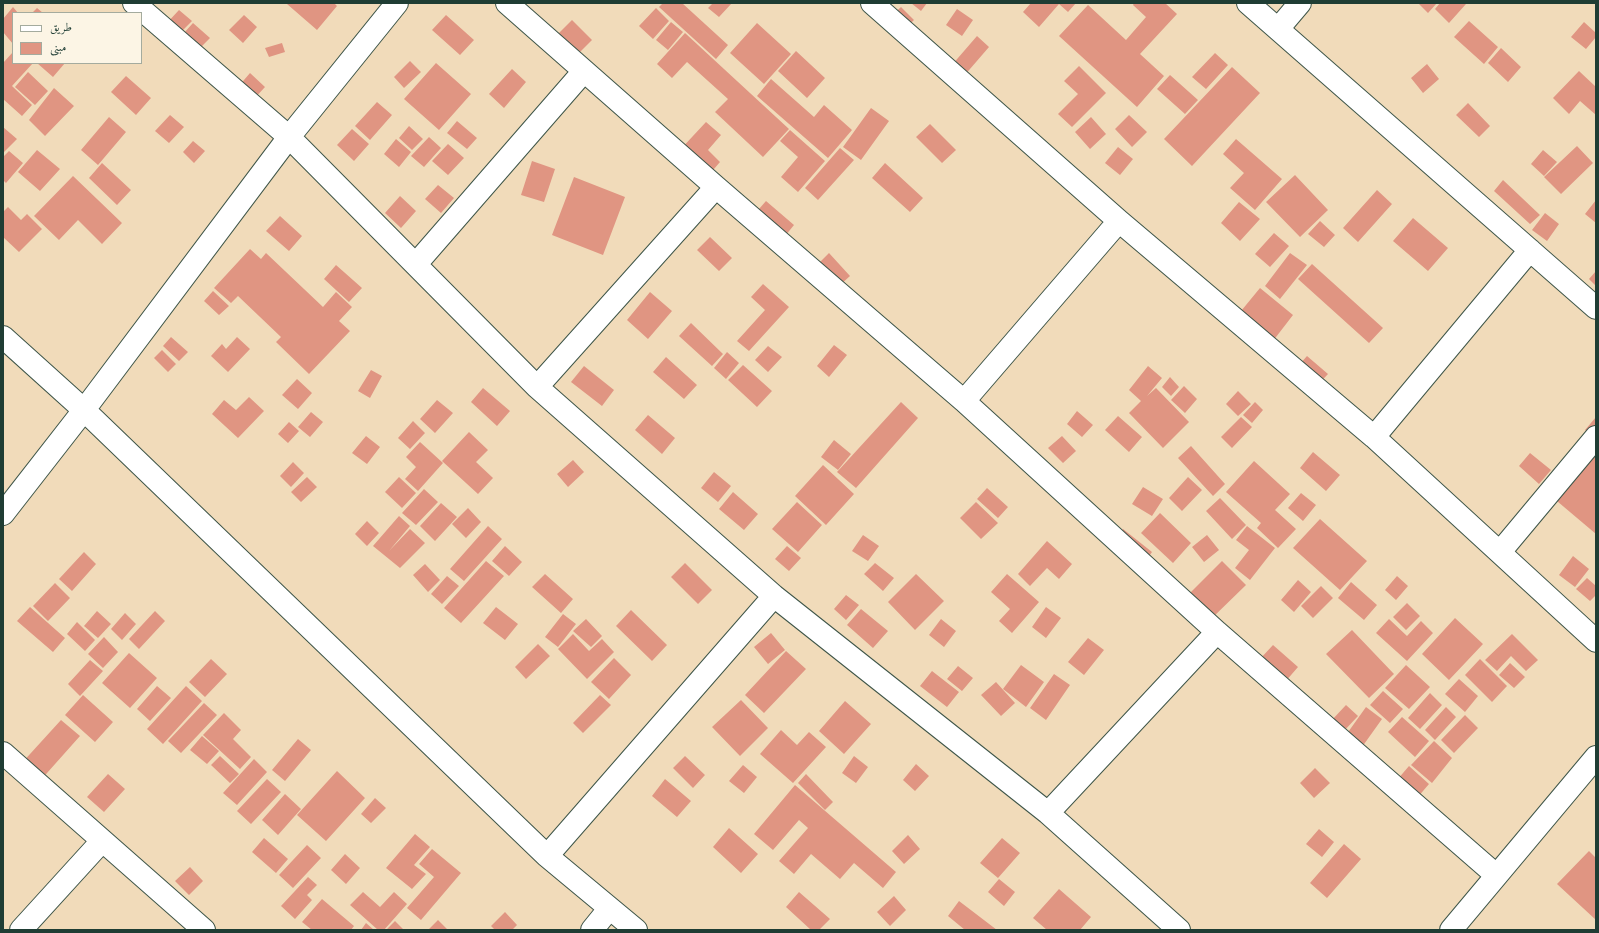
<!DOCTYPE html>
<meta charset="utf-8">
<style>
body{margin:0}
#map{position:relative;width:1599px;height:933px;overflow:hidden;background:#f1dbba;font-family:"IM FELL Double Pica",Amiri,serif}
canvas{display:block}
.frame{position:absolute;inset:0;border:4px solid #1f3d34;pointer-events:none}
.legend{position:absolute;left:12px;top:12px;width:130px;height:52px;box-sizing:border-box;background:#fcf5e5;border:1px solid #a4ab9e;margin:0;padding:5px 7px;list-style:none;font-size:12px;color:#1f3d34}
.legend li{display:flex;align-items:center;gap:8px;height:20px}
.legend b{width:20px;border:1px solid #a4ab9e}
</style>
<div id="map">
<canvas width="1599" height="933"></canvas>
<div class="frame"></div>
<ul class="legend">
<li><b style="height:5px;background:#fff"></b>طريق</li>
<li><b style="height:11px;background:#e09582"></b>مبنى</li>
</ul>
</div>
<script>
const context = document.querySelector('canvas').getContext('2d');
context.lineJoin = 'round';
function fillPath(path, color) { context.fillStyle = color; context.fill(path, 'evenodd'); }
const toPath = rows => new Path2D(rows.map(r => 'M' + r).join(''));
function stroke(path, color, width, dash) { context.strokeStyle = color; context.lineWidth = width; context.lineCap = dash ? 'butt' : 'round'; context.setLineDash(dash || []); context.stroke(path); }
const building = toPath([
 [287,3,334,3,337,6,317,30,287,4],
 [663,3,682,3,728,45,716,59,659,7],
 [713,3,732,3,719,17,708,8],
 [911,3,927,3,921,11],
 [1031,3,1076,3,1068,12,1059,4,1039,27,1023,12],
 [1134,3,1165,3,1177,14,1140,54,1164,76,1137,107,1059,36,1088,5,1126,40,1146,17,1133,5],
 [1418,3,1437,3,1428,13],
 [1440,3,1465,3,1466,4,1449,23,1435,9],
 [13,7,18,13,13,13,13,44,3,32,3,19],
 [901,7,914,20,898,35,885,22],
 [37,8,43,13,32,13],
 [656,8,669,21,653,39,639,26],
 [957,9,973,20,962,36,946,25],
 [179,10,192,21,178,35,166,24],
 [244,15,257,27,243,43,229,30],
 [446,15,474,40,460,55,432,30],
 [572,20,592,40,568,64,548,44],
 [1469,21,1498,47,1484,64,1454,37],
 [671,22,683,32,668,50,656,40],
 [1584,22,1596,33,1596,37,1586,49,1571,37],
 [193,23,210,38,199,49,183,34],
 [757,23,791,54,764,84,730,53],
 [685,33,789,129,763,157,715,112,728,99,687,62,672,78,657,64],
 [977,36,989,47,957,84,945,73],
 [282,43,285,52,269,57,265,48],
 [1501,48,1521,67,1508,82,1488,63],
 [796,51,825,78,807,98,778,71],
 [13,52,13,63,33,63,12,86,32,105,22,116,3,99,3,63],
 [1215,53,1228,65,1206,89,1192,77],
 [410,61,421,72,404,88,394,77],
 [37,63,65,63,53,77],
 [436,63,471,94,439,130,404,99],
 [1427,64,1439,79,1423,93,1411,78],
 [1079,66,1106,93,1072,127,1058,114,1078,94,1064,81],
 [1232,67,1260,93,1192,166,1164,139],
 [512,69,526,82,504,108,489,94],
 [1579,71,1596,87,1596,115,1580,101,1569,114,1553,98],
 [28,72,48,91,35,105,15,87],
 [250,73,265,87,253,100,238,87],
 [1170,75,1198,100,1185,114,1157,89],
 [126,76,151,98,136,115,111,92],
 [771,79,814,117,824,105,852,130,828,158,757,96],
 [54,88,74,106,45,136,29,120],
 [377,102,392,115,370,140,355,126],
 [1468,103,1490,126,1479,137,1456,115],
 [871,108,889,121,861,160,843,147],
 [170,115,184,127,169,143,155,131],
 [1129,115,1147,132,1132,147,1115,129],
 [109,117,126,132,98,165,81,150],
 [1091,117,1106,134,1090,149,1075,132],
 [457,121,477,138,467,149,447,133],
 [706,122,721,135,708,150,720,162,707,177,679,151],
 [930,124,956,150,942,163,916,137],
 [409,126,423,139,412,150,399,138],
 [3,127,17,139,3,153],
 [352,129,369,144,354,161,337,145],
 [790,130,825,161,798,192,781,177,798,157,780,141],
 [429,137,441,148,424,167,411,156],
 [396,139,411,152,399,167,384,154],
 [1236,139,1282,179,1255,210,1230,188,1244,173,1223,154],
 [193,141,205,151,194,163,183,152],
 [448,144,464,158,448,175,432,161],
 [1577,146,1593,163,1561,194,1544,177],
 [1118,147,1133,159,1120,175,1105,163],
 [840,148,854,160,818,200,805,188],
 [37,150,60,169,40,191,18,172],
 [1543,150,1557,162,1544,176,1531,164],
 [9,151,23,163,6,183,3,180,3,157],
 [532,161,555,169,544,202,521,195],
 [102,163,131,190,117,205,89,178],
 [885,163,923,198,910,212,872,178],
 [1295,175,1328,210,1300,237,1266,202],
 [73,176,122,223,102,244,78,220,59,240,34,216],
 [574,177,625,197,603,255,552,235],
 [1503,180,1540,215,1530,224,1494,191],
 [438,185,454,198,441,213,425,199],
 [1377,190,1392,204,1358,242,1343,228],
 [400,196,416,211,401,228,385,213],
 [1596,200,1596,223,1585,214],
 [766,201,794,225,781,241,752,217],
 [1239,202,1260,219,1240,241,1221,223],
 [8,207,21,220,27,214,42,229,19,252,3,237,3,212],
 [1545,213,1559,224,1547,241,1532,230],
 [280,216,302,236,289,251,266,231],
 [1413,218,1448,248,1428,271,1393,241],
 [1320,221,1335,235,1324,247,1308,234],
 [1274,233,1289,246,1270,267,1255,254],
 [710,237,732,258,719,271,697,250],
 [250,249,261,259,266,253,323,307,336,292,352,307,339,321,350,331,309,374,276,342,281,337,238,296,231,303,214,288],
 [829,253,850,276,839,286,818,264],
 [1290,253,1307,265,1280,299,1265,286],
 [1312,264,1383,328,1369,343,1298,279],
 [336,265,362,288,349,302,324,279],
 [1596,271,1596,286,1589,279],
 [763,284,789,307,749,351,737,341,765,310,751,297],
 [1260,288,1293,315,1266,350,1232,322],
 [213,291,229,306,219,315,204,301],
 [650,292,672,311,648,339,627,320],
 [691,323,723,354,712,366,679,336],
 [171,337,188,352,179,361,163,346],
 [237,337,250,349,228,372,211,356,222,344,226,349],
 [834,345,847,355,829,377,817,366],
 [768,346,782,357,768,372,755,360],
 [162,350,176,364,168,372,154,358],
 [727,352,739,363,726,379,714,368],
 [1307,356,1328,374,1312,391,1292,373],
 [666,357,697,385,684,399,653,372],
 [743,365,772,391,757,407,728,380],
 [584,366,614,390,602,406,571,382],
 [1148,366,1162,378,1147,396,1156,388,1189,422,1163,448,1129,413,1141,401,1129,390],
 [371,370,382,376,370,398,358,391],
 [1170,377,1179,387,1171,396,1162,387],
 [297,379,312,393,298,409,282,395],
 [1184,386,1197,399,1185,413,1171,400],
 [483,388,510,411,497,426,471,402],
 [1238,391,1251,404,1238,416,1226,404],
 [249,397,264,411,238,438,212,414,224,400,236,410],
 [437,400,453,413,435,433,420,419],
 [901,402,918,418,856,488,837,472],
 [1255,402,1263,410,1252,423,1243,415],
 [1077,411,1093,425,1082,437,1067,424],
 [311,412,323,422,310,437,298,427],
 [648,415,675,438,662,454,635,430],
 [1118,416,1142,437,1129,452,1105,430],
 [1241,417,1252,427,1232,448,1221,437],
 [1596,417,1596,439,1585,430],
 [413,421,425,433,410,449,398,438],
 [289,422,299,431,288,443,278,434],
 [469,432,488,450,476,462,493,478,478,494,442,461],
 [366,436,380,447,367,464,352,453],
 [1062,436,1076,451,1063,463,1048,448],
 [834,440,851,454,838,470,821,457],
 [420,442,443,463,418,491,405,479,416,467,406,457],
 [1191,446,1225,484,1213,496,1178,458],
 [1590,450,1596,455,1596,534,1551,496],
 [1313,452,1340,475,1326,491,1300,468],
 [1530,453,1551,470,1539,484,1519,466],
 [573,460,584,472,568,487,557,474],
 [1254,461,1290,494,1275,510,1296,529,1278,548,1257,528,1261,523,1226,492],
 [293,462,304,473,291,487,280,476],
 [823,465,854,494,826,525,795,496],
 [714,472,731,486,718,502,701,488],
 [307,477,317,487,301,502,291,492],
 [399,477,416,493,402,508,385,492],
 [1188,477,1202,490,1182,511,1169,498],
 [1143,487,1163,499,1152,516,1132,504],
 [987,488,1008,507,998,518,977,499],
 [424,489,438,502,416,525,402,513],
 [733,492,758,514,744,530,719,509],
 [1301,493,1316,505,1303,521,1288,508],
 [1220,498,1246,525,1232,539,1206,511],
 [797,502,822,525,798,552,772,529],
 [976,502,998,523,981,539,960,518],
 [441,503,457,517,435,541,420,526],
 [468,508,481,522,466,538,452,524],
 [1160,513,1191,543,1173,563,1141,533],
 [399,516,410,526,389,551,410,529,425,543,400,568,373,546],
 [1320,519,1367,561,1340,590,1293,548],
 [367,521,379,533,367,546,355,534],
 [488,526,502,539,464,581,450,569],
 [1247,526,1275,548,1250,580,1235,568,1249,550,1236,540],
 [1123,529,1152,552,1142,566,1112,543],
 [863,535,879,546,868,561,852,551],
 [1207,535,1219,550,1204,562,1192,547],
 [1047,541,1072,564,1059,579,1047,568,1030,586,1018,574],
 [505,546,522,562,509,576,492,561],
 [787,546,801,558,789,571,775,559],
 [84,552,96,564,72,591,59,579],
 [1573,556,1589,569,1575,587,1559,575],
 [486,561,504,576,461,623,444,608],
 [1222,561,1246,585,1209,621,1186,597],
 [685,563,712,590,698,604,671,577],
 [875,563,894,578,883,591,864,574],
 [425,564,440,580,428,592,413,575],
 [545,574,573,599,561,613,532,587],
 [916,574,944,601,915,630,888,602],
 [1007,574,1039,602,1012,633,999,621,1010,609,991,592],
 [447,576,459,586,442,604,431,594],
 [1397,576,1408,586,1396,600,1385,590],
 [1587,578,1596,586,1596,595,1590,601,1576,589],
 [1298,580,1311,592,1294,612,1281,600],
 [1351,582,1377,605,1364,620,1338,598],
 [55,583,70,598,48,621,33,606],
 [1321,586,1333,598,1313,618,1301,606],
 [846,595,859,605,846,620,834,609],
 [1407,603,1420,616,1406,630,1393,617],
 [30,607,65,638,53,652,17,621],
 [496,607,518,624,505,640,483,623],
 [1046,607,1061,618,1046,638,1032,627],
 [861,609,888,631,873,648,847,625],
 [631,610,667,645,652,661,616,626],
 [97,611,111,624,98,638,84,626],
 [155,611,165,621,139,649,129,639],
 [125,613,136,624,122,640,111,629],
 [563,614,576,624,558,647,545,637],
 [1455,618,1483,644,1449,680,1422,654],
 [586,619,602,636,591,647,573,631],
 [941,619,956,631,944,647,929,635],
 [1389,619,1407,636,1421,621,1433,633,1407,661,1376,633],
 [77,622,95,640,85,651,67,634],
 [1352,630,1394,674,1369,698,1326,654],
 [771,633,785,650,768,664,754,647],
 [573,634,589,651,602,639,614,652,587,679,558,649],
 [1512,634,1538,660,1526,671,1511,656,1497,671,1485,660],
 [104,637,118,652,103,668,88,654],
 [1088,638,1104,650,1084,675,1068,662],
 [538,644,550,656,526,679,515,667],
 [1273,645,1298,667,1285,682,1260,659],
 [786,651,806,669,764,713,745,695],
 [129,653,157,678,130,708,102,683],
 [614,658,631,675,609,699,591,682],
 [211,659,227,674,205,697,189,682],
 [1480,659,1507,686,1492,702,1465,675],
 [90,660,103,671,80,696,68,684],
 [1510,663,1525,677,1514,688,1499,675],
 [1021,665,1044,682,1026,707,1003,689],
 [1406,665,1430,687,1409,709,1385,688],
 [958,666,973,678,962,691,947,679],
 [932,671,959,692,947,707,920,686],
 [1054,674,1070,685,1046,720,1030,708],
 [1459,679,1478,696,1465,712,1445,694],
 [996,682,1015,703,1001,716,981,695],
 [157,686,171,698,150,721,137,709],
 [186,686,202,701,163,744,147,729],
 [1383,691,1403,709,1390,723,1370,705],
 [1430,693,1442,705,1420,729,1408,718],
 [83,695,113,722,95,742,65,715],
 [600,695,611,705,583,733,573,723],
 [741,700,768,728,740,756,712,727],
 [845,701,871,724,844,754,819,731],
 [204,703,217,715,181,753,168,741],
 [1346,705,1358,716,1343,732,1331,721],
 [1366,707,1382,719,1362,747,1346,735],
 [1446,707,1456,717,1435,740,1425,730],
 [224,713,241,730,233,739,251,757,240,769,203,735],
 [1465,715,1478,728,1454,753,1441,740],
 [1402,717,1429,741,1415,757,1388,732],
 [61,720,80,736,39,782,20,765],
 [781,730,797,745,809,732,826,747,793,783,760,754],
 [202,736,219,751,207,764,190,750],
 [298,739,311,750,285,781,272,770],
 [1434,741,1452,758,1432,783,1411,765],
 [220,756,239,774,230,783,211,765],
 [685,756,705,775,693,788,673,768],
 [854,756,868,767,856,783,842,773],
 [254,759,267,772,237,805,223,793],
 [916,764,929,776,915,791,903,780],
 [743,765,757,777,744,793,729,781],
 [1409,766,1429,784,1417,798,1397,780],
 [1315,768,1330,783,1314,798,1300,783],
 [337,771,365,798,326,841,297,815],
 [108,774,125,789,104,812,87,797],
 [806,774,833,802,825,810,798,783],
 [267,779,281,792,251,824,237,811],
 [665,779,691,801,677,817,652,796],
 [795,785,896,872,883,888,854,863,840,879,811,854,794,874,779,861,808,828,799,820,773,850,754,834],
 [285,794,301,809,278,835,262,820],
 [375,798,386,808,371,823,361,814],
 [729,828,758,854,741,873,713,847],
 [1319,829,1334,842,1322,857,1306,844],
 [415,834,430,847,414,865,426,874,412,889,386,868],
 [908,835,920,849,904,864,892,851],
 [264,838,288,859,276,873,252,852],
 [1002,838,1020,853,998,878,980,863],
 [1344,844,1361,859,1327,898,1310,883],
 [307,845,321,858,293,888,279,875],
 [432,849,461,873,421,920,407,908,434,877,419,864],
 [1589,851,1596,858,1596,920,1557,884],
 [345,854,360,868,346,884,331,870],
 [190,867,203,881,189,895,175,881],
 [308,877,317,885,307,895,312,900,295,919,281,906],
 [999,879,1015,892,1004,906,988,892],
 [1059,889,1091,917,1080,930,1047,930,1033,918],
 [363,892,380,907,394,892,407,904,384,930,378,930,350,905],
 [799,892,830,919,819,930,811,930,786,907],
 [894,896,906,910,890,926,877,912],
 [322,899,354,926,351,930,312,930,302,922],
 [959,901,997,930,965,930,948,916],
 [505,912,517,925,512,930,495,930,491,926],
 [438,920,448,930,428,930],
 [395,921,404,930,386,930],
 [366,923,374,930,361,930]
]);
const minor = toPath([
 [134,3,289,137,537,387,774,596,1048,813,1179,930],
 [507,3,716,187,964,401,1217,632,1496,875],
 [872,3,1119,221,1374,437,1596,641],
 [1248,3,1596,308],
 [1278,29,1300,3],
 [416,264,584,71],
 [3,337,84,410,547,856,636,930],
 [537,387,716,187],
 [964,401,1119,221],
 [1374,437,1530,250],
 [3,514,84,410,289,137,397,3],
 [1500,552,1596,437],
 [3,753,204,930],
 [1048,813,1217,632],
 [547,856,774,596],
 [21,930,102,841],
 [592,930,609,909]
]);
const tertiary = toPath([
 [1451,930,1596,757]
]);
fillPath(building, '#e09582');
stroke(minor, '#3e5548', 24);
stroke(tertiary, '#3e5548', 24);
stroke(minor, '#fff', 22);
stroke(tertiary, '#fff', 22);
</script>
